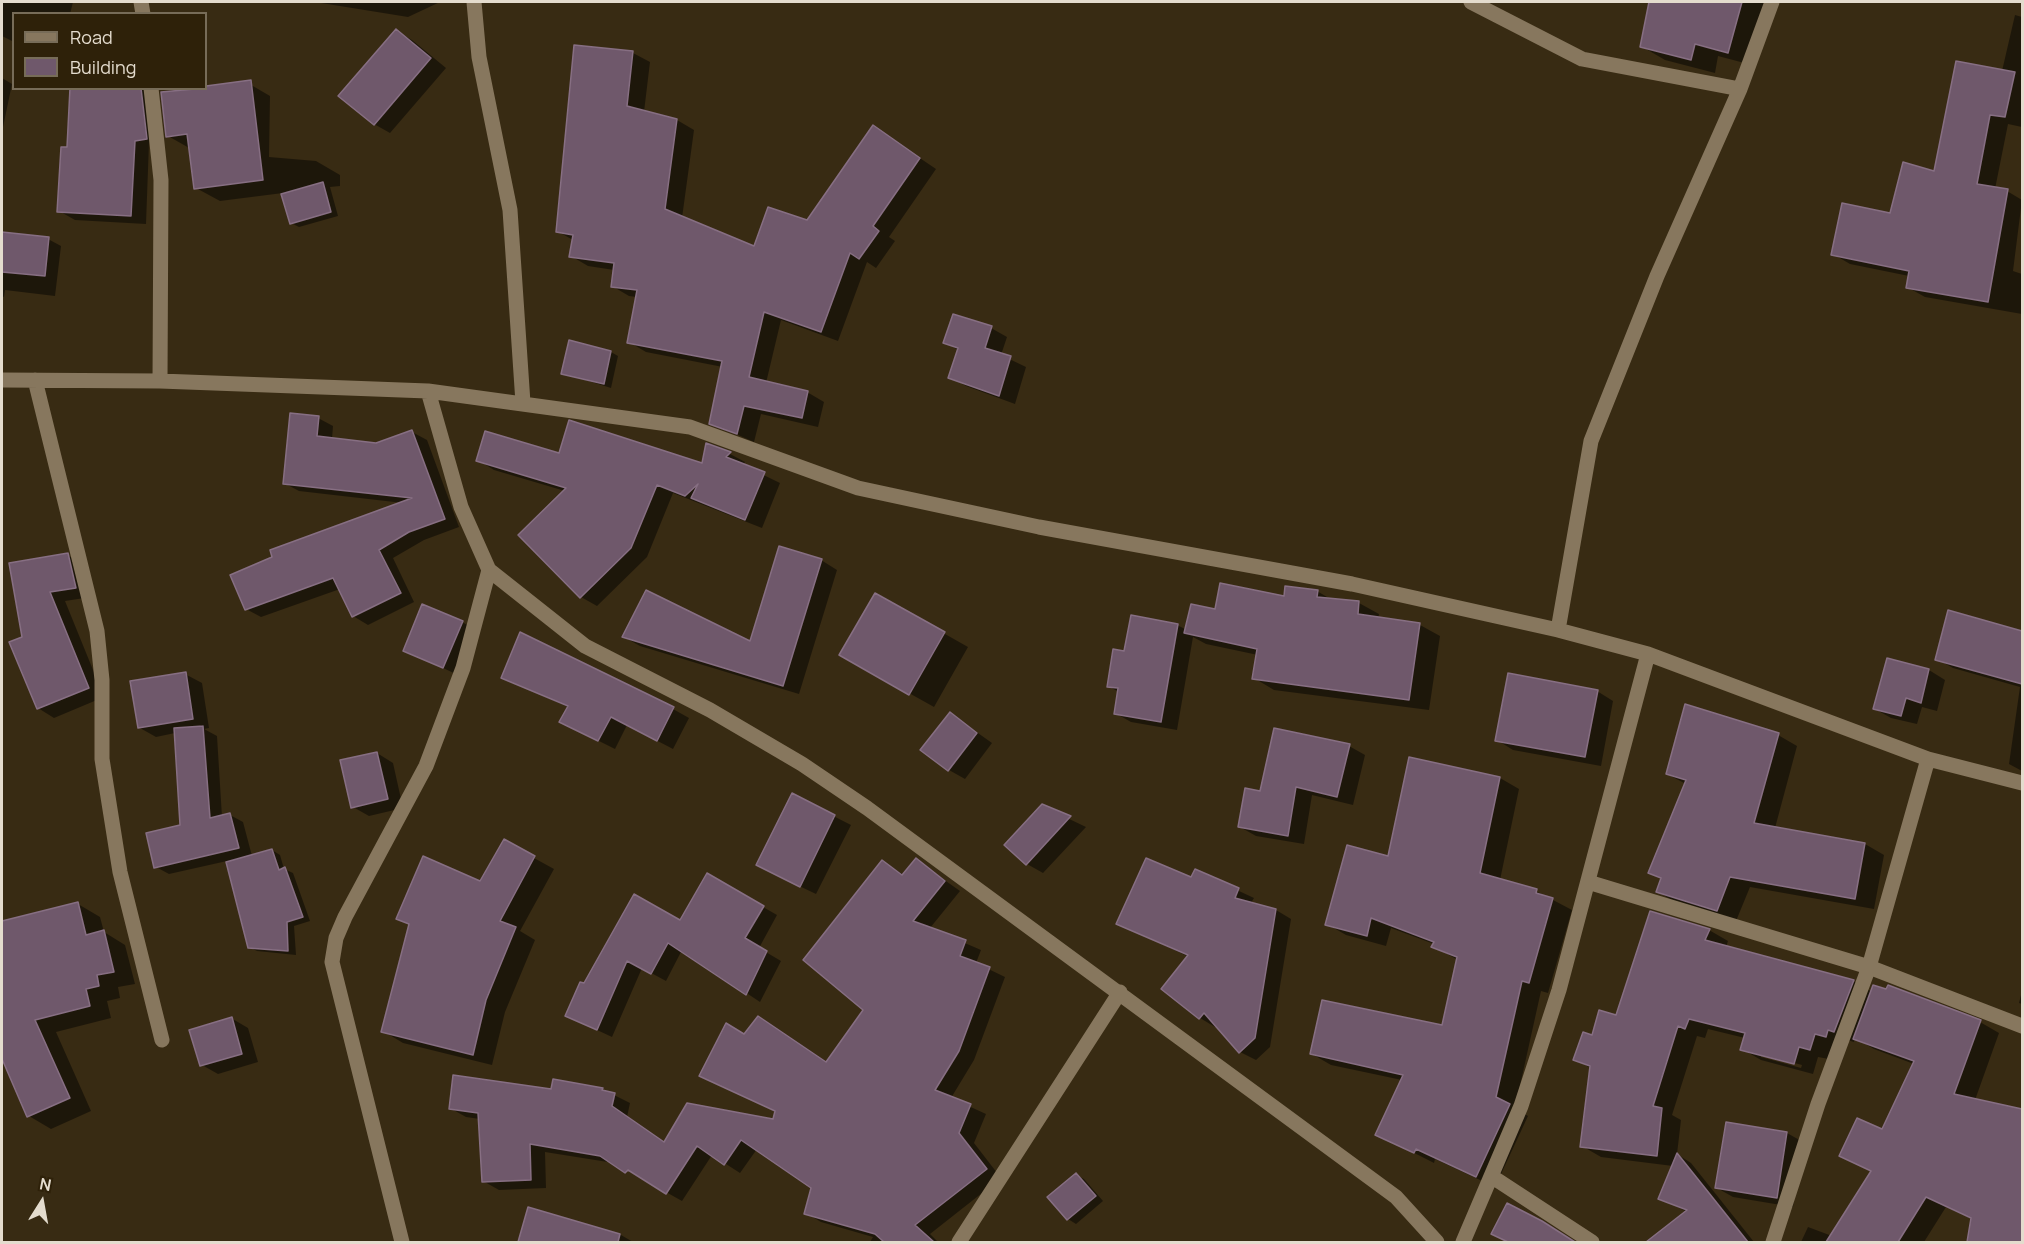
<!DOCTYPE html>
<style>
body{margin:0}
#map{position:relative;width:2024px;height:1244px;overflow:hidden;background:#382b13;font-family:Manrope,sans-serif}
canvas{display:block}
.frame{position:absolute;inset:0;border:3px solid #e4dcce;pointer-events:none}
.legend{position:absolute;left:12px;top:12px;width:195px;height:78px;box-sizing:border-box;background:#2e2109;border:2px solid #776c58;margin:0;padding:8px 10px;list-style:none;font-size:18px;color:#e4dcce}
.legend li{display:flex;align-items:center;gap:12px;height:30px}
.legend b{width:30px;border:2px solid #776c58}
.north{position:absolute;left:12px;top:1172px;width:60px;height:60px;-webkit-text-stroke:4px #2e2109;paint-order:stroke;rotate:11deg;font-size:16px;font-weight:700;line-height:24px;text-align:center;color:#e4dcce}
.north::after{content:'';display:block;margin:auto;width:21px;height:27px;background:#e4dcce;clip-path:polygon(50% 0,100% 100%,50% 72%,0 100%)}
</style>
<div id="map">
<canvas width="2024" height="1244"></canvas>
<div class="frame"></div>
<ul class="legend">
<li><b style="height:8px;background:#87775e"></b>Road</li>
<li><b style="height:16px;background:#6f586b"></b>Building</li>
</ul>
<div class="north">N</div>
</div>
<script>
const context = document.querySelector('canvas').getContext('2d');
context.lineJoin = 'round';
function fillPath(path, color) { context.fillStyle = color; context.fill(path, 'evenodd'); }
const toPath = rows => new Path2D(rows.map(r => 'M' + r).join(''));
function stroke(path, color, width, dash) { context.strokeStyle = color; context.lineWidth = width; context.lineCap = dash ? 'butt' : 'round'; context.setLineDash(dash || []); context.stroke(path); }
const shadow = toPath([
 [2,2,73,2,70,14,14,14,14,42,2,36],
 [315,2,440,2,408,17],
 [1651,2,1769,2,1752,65,1718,56,1715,73,1665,60,1641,46],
 [2015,15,2022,17,2022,127,2008,124,1995,189,2007,191,2022,200,2013,271,2022,274,2022,314,1925,297,1907,287,1909,276,1850,264,1833,254,1891,215,1935,173,2002,71],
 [396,31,412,40,446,68,390,133,374,124],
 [633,53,650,62,644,112,677,120,694,130,682,218,755,248,807,222,874,127,936,169,889,237,895,241,876,268,867,262,838,341,781,320,766,383,807,392,824,402,818,427,761,414,754,442,711,423,723,367,646,352,629,342,637,297,629,296,612,286,614,270,588,266,571,256,573,240,557,231],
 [2,78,12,84,3,127,2,127],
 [246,82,270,96,269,157,316,161,340,175,340,186,330,187,338,216,299,227,291,223,283,193,220,201,196,188,191,149,168,136,163,93],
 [71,88,151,88,146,224,75,220,59,211,68,148],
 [2,234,48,239,61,246,55,296,5,290,4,297,2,296],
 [991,328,1007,337,1001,355,1026,367,1015,404,966,386,950,377,958,350,945,342],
 [611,352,618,356,611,388,563,373],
 [318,418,333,426,332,439,376,444,412,432,427,440,459,527,424,540,393,558,414,602,368,625,353,616,340,589,261,617,246,609,403,503,299,491,284,483],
 [707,445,730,454,745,462,743,465,780,483,762,528,673,493,647,557,597,606,581,597,565,491,494,470,478,460,560,455,703,465],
 [67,555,84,564,91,597,65,601,104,697,54,718,38,708,24,638],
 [821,560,837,570,799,694,640,646,624,637,751,643],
 [1317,591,1332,600,1359,603,1379,614,1378,619,1420,625,1440,636,1429,710,1274,690,1254,678,1258,655,1206,644,1193,637,1177,730,1131,722,1115,713,1119,692,1108,686,1126,653,1177,625,1187,630,1216,611],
 [876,595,968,647,934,707,841,655],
 [462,622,478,631,460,676,405,650],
 [2008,644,2022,647,2022,771,2009,764,2020,687,1953,668,1937,659],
 [1888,660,1929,670,1945,680,1937,711,1922,707,1917,724,1891,718,1875,709],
 [185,674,202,683,209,728,204,729,217,736,222,817,230,815,243,822,252,856,272,850,280,855,284,869,293,873,310,921,294,926,296,955,257,951,249,947,227,861,169,874,156,867,182,826,175,733,156,737,140,728],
 [503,678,673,709,689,718,673,749,627,725,615,749,561,722,568,707],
 [1597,691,1613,701,1601,766,1513,750,1497,740],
 [951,714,992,743,965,779,949,770],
 [1778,735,1797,746,1775,828,1865,844,1884,855,1874,909,1750,887,1736,921,1677,903,1658,892,1662,879,1650,872,1686,784,1667,774],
 [1349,746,1365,755,1353,805,1312,795,1304,844,1256,836,1240,827,1261,792],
 [377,753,393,763,403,808,369,816,353,807],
 [1500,778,1519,789,1500,880,1536,891,1572,910,1548,993,1541,991,1515,1108,1528,1116,1495,1187,1435,1159,1434,1163,1377,1134,1402,1080,1331,1065,1312,1054,1443,1027,1458,960,1433,946,1434,944,1391,928,1386,946,1346,935,1327,924,1389,858],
 [792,795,851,825,816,894,774,874],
 [1042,806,1086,827,1043,873,1027,864],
 [534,858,554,869,520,931,535,940,505,1012,492,1065,403,1043,383,1031,410,925,398,918],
 [916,860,960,891,930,928,981,950,976,963,1005,977,974,1060,951,1098,986,1114,974,1143,1001,1178,930,1234,938,1242,870,1242,873,1237,821,1222,806,1213,813,1187,757,1149,740,1173,712,1155,682,1201,614,1163,545,1152,546,1188,499,1190,483,1181,480,1119,466,1117,450,1108,553,1090,602,1089,630,1103,627,1117,665,1143,774,1120,776,1112,701,1076,744,1036,828,1063,865,1010,882,861,904,875],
 [1196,871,1254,898,1251,903,1276,910,1291,919,1270,1047,1256,1060,1240,1052,1217,1025,1215,1027,1200,1018,1163,989,1189,957,1118,923,1192,879],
 [707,875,777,915,759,948,781,961,760,1002,682,950,666,981,642,968,612,1037,582,1023,584,985,680,922],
 [78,904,100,917,104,932,125,945,135,984,118,987,120,998,107,1001,111,1018,56,1032,91,1111,51,1129,29,1116,2,1055,2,1046,11,1042,2,1004,2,923],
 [1709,930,1728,941,1726,947,1853,981,1872,992,1980,1022,1999,1033,1975,1100,2022,1110,2022,1242,1969,1242,1972,1219,1946,1207,1924,1242,1801,1242,1808,1227,1832,1236,1872,1172,1841,1155,1883,1131,1914,1064,1874,1049,1855,1038,1854,1042,1847,1040,1829,1059,1818,1057,1813,1074,1761,1060,1742,1049,1745,1038,1708,1029,1705,1038,1697,1036,1672,1115,1681,1120,1677,1154,1691,1163,1754,1242,1675,1242,1665,1230,1687,1212,1660,1198,1673,1166,1601,1157,1582,1146,1592,1069,1575,1059,1593,1037],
 [1761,1054,1802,1065,1801,1068,1761,1057],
 [2022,991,2022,1004,2019,1003],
 [231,1018,248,1028,258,1062,218,1074,202,1065],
 [1787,1133,1803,1142,1793,1207,1733,1197,1717,1188],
 [1076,1175,1084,1179,1103,1201,1076,1224,1068,1219],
 [529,1209,621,1235,633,1242,519,1242]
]);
const building = toPath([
 [1649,2,1742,2,1728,53,1695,44,1691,60,1640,47,1649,2],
 [396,29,431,58,374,125,338,96,396,29],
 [574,45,633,51,627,106,677,119,665,209,754,246,768,207,807,220,873,125,920,158,873,226,879,231,859,259,850,253,821,332,764,312,749,377,808,391,802,418,744,406,737,434,709,424,722,361,627,343,637,290,611,287,614,263,569,257,573,235,556,232,574,45],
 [1956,61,2015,72,2005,117,1990,115,1977,184,2008,189,1988,302,1906,288,1909,271,1831,255,1842,203,1890,213,1903,162,1934,171,1956,61],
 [251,80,263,180,194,189,187,134,166,137,161,92,206,88,206,86,251,80],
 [70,88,141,88,147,139,135,141,131,216,57,212,61,147,67,147,70,88],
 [323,182,331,212,290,224,281,194,323,182],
 [2,232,49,237,45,276,2,272,2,232],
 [953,314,992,326,985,348,1011,356,999,396,948,378,958,348,943,343,953,314],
 [569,340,611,351,604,384,561,374,569,340],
 [290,413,319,416,317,436,376,443,412,430,445,519,409,532,379,550,401,593,352,617,333,578,245,610,230,575,272,557,270,550,412,498,283,484,290,413],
 [569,420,702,463,706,443,731,452,726,457,765,472,745,520,691,498,698,484,685,496,657,485,631,548,580,598,518,535,566,488,476,461,485,431,559,453,569,420],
 [779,546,822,559,783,686,622,637,646,590,750,641,779,546],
 [68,553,76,588,50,592,89,688,37,709,9,642,22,637,9,563,68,553],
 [1220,583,1284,596,1285,586,1318,590,1317,597,1359,601,1358,614,1420,623,1409,700,1252,679,1257,649,1184,633,1191,604,1215,609,1220,583],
 [875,593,945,632,909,695,839,655,875,593],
 [422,604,463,621,443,668,403,651,422,604],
 [1948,610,2022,631,2022,684,1935,660,1948,610],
 [1131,615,1178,624,1161,722,1114,714,1118,688,1107,687,1113,649,1124,651,1131,615],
 [520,632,674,707,657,741,611,717,598,741,559,722,568,706,501,678,520,632],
 [1887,658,1929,669,1921,703,1906,698,1901,716,1873,709,1887,658],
 [186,672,193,719,138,728,130,681,186,672],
 [1508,673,1598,690,1585,757,1495,741,1508,673],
 [1685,704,1779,733,1754,823,1865,843,1855,899,1730,877,1717,911,1656,892,1661,878,1648,873,1686,780,1666,774,1685,704],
 [950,712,977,733,948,771,920,750,950,712],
 [203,726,210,818,230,813,239,848,154,868,146,833,180,825,174,728,203,726],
 [1274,728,1350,744,1337,797,1296,787,1288,836,1238,827,1245,788,1260,791,1274,728],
 [377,752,388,799,351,808,340,760,377,752],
 [1409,757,1500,777,1480,873,1537,889,1536,893,1553,898,1529,983,1522,981,1496,1097,1510,1104,1476,1177,1416,1149,1414,1153,1375,1135,1403,1075,1310,1054,1322,1000,1442,1025,1457,957,1431,947,1434,942,1371,918,1367,936,1325,925,1347,845,1388,856,1409,757],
 [792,793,835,815,800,887,756,865,792,793],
 [1042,804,1071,816,1026,865,1004,845,1042,804],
 [504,839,535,856,500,921,516,927,486,1000,473,1055,381,1032,409,924,396,919,423,856,480,881,504,839],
 [272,849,279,870,285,867,303,917,287,922,288,951,248,948,226,862,272,849],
 [916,858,945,881,913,921,966,940,960,956,990,967,959,1051,935,1090,971,1104,959,1133,987,1169,915,1225,934,1242,884,1242,875,1234,804,1214,811,1188,741,1140,724,1165,697,1146,666,1194,628,1170,625,1173,600,1156,530,1144,531,1180,482,1182,478,1113,449,1109,453,1075,551,1089,553,1079,603,1088,602,1090,615,1093,612,1106,664,1142,687,1103,773,1119,775,1111,699,1076,726,1023,744,1034,758,1016,826,1062,863,1010,803,960,882,860,902,875,916,858],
 [1146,858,1191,877,1195,869,1239,888,1235,898,1276,909,1255,1038,1239,1053,1204,1013,1199,1019,1161,989,1188,955,1116,924,1146,858],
 [707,873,764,906,745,938,767,951,746,995,668,943,651,974,627,961,597,1030,565,1016,580,982,584,983,634,894,680,920,707,873],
 [78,902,86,935,104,930,114,972,97,975,99,986,86,989,90,1006,35,1020,70,1098,27,1117,2,1059,2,921,78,902],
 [1650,911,1710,929,1705,940,1854,980,1834,1032,1828,1030,1826,1037,1815,1034,1810,1050,1799,1047,1794,1064,1740,1050,1745,1033,1689,1019,1685,1029,1678,1026,1653,1106,1662,1108,1657,1156,1580,1147,1590,1066,1573,1060,1583,1032,1592,1035,1599,1010,1616,1015,1650,911],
 [1873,985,1886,989,1888,985,1981,1020,1954,1094,2022,1109,2022,1242,1967,1242,1971,1218,1926,1197,1898,1242,1826,1242,1871,1171,1839,1156,1857,1118,1882,1129,1914,1061,1853,1039,1873,985],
 [232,1017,242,1054,200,1066,189,1030,232,1017],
 [1726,1122,1787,1132,1777,1198,1715,1188,1726,1122],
 [1677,1153,1709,1193,1748,1242,1646,1242,1687,1210,1658,1199,1677,1153],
 [1076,1173,1096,1196,1067,1220,1047,1197,1076,1173],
 [1507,1203,1542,1221,1575,1242,1508,1242,1491,1234,1507,1203],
 [528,1207,620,1234,618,1242,518,1242,528,1207]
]);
const minor = toPath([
 [141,2,143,14],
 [474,2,479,57,510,210,523,403],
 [1471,2,1582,59,1740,89],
 [151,88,161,180,160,381],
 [2,380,160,381,428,391,690,427,858,488,1039,527,1352,584,1558,630,1648,654,1928,759,2022,783],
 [35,380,97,631,102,680,102,759,120,872,162,1040],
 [428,391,461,507,489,570,585,646,710,710,802,764,867,808,1396,1197,1437,1242],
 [1558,630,1591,441,1657,276,1740,89,1772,2],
 [1588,882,1869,967,2022,1026],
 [1491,1176,1592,1242],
 [402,1242,332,962,336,938,345,917,426,766,463,668,489,570],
 [959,1242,1120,992],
 [1463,1242,1521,1106,1559,990,1648,654],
 [1773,1242,1818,1104,1869,967,1928,759]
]);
fillPath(shadow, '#0007');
fillPath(building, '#6f586b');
stroke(building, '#876f83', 1.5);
stroke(minor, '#87775e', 15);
</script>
